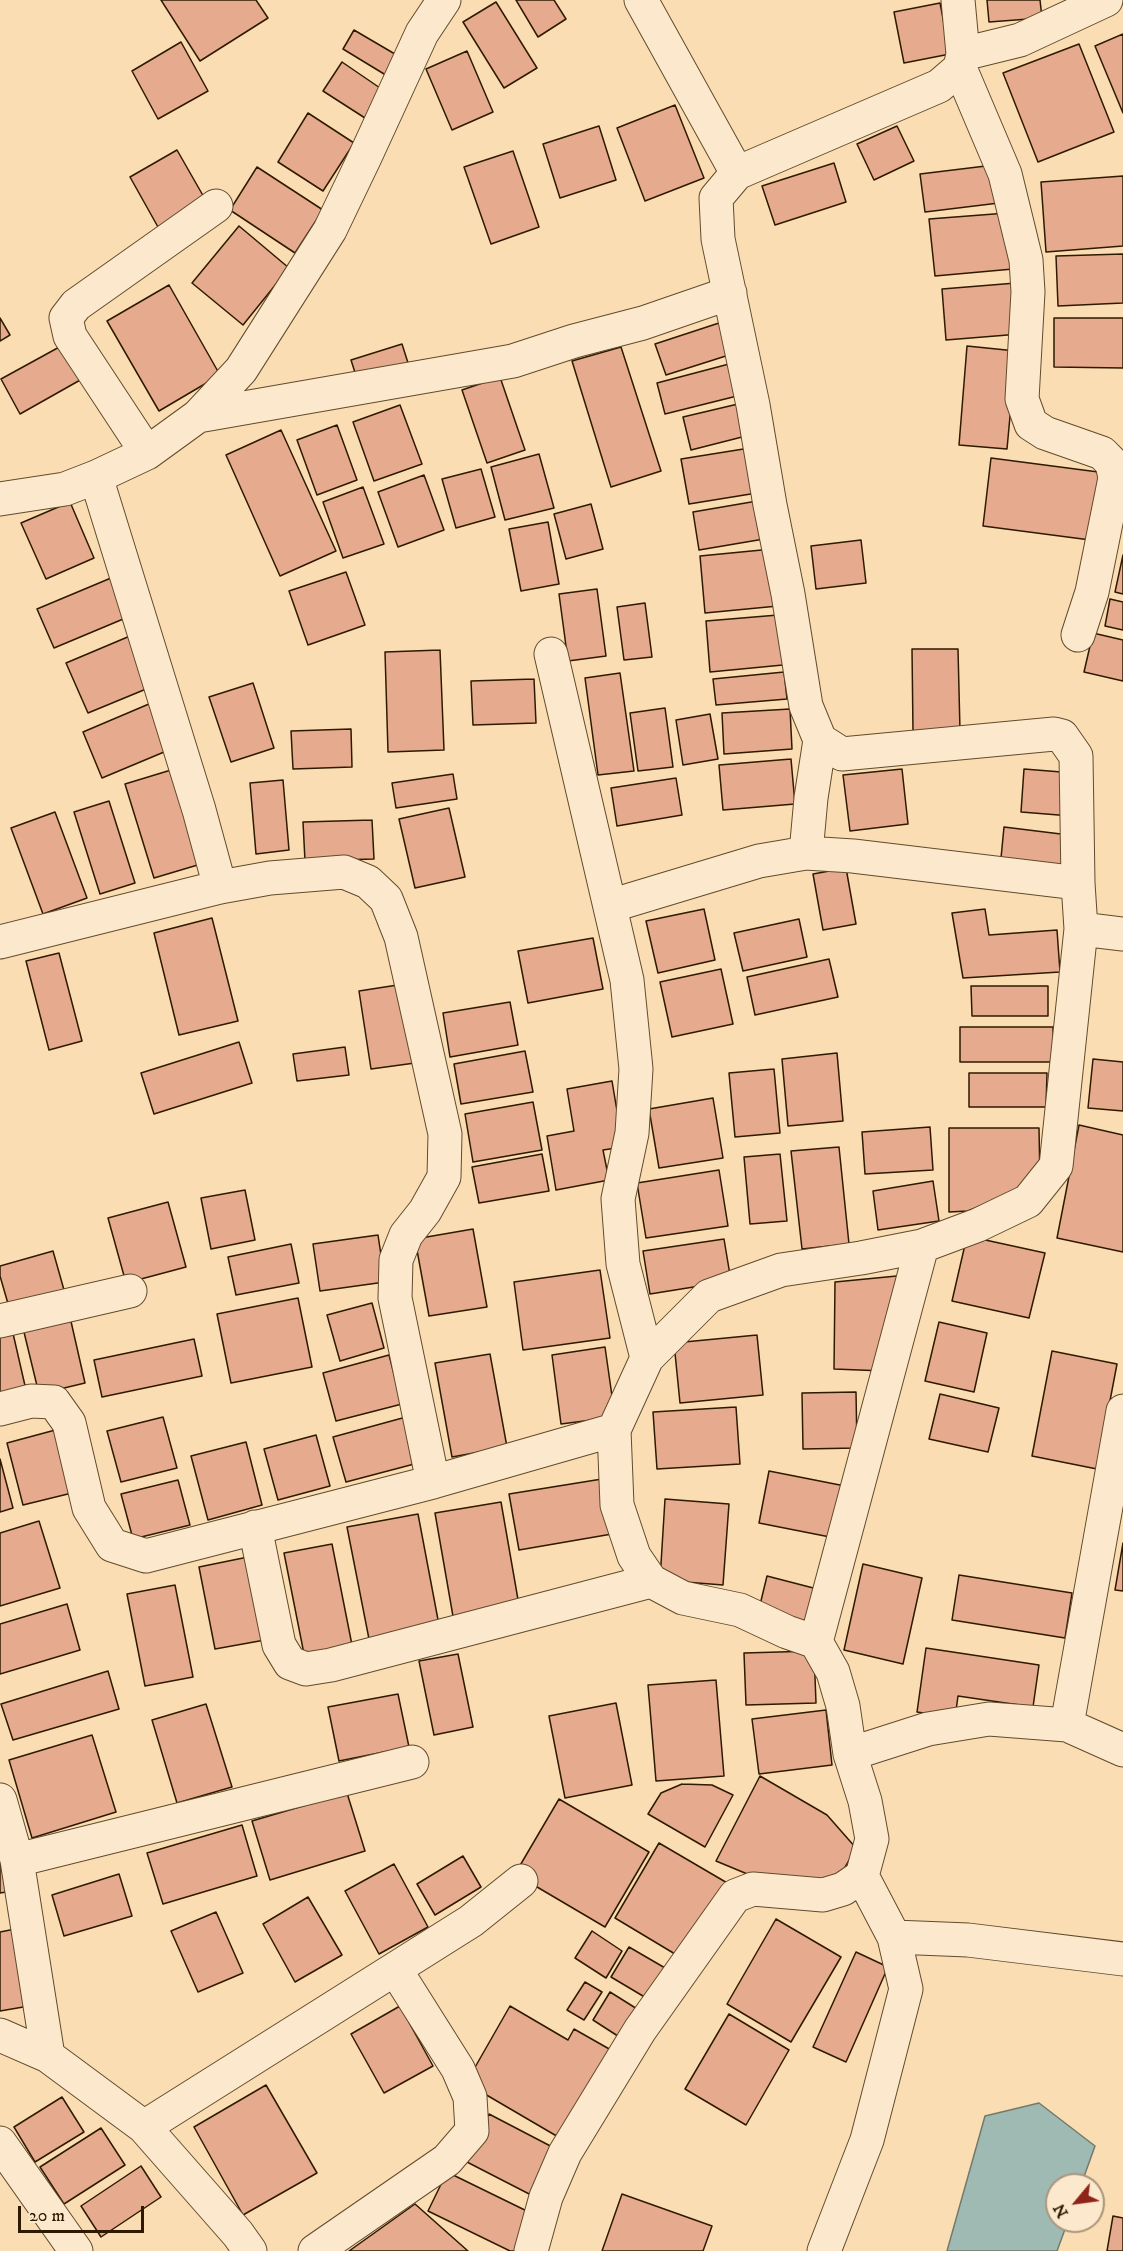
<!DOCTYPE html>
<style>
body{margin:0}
#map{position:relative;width:1123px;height:2251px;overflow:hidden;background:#faddb2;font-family:"IM FELL DW Pica",serif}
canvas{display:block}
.north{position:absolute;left:1045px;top:2173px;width:60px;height:60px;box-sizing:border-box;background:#fce9cd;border:2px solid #aa967b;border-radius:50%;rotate:241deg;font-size:16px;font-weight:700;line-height:24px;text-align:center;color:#2e1a00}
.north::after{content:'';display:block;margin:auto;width:21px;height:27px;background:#8f2418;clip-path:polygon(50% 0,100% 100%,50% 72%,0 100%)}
.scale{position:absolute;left:18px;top:2206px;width:126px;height:27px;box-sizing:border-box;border:3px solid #2e1a00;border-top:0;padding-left:8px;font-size:18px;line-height:21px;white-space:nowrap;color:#2e1a00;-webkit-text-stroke:4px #fce9cd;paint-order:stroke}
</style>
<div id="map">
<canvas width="1123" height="2251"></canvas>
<div class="north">N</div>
<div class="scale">20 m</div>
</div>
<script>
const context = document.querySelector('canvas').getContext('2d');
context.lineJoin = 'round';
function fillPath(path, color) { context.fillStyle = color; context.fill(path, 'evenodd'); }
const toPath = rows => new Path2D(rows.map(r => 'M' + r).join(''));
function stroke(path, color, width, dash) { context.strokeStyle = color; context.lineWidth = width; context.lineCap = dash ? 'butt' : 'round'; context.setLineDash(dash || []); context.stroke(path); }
const water = toPath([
 [1039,2103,1095,2146,1081,2185,1057,2185,1057,2221,1068,2221,1057,2251,947,2251,985,2116,1039,2103]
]);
const building = toPath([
 [161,0,256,0,268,18,200,61,161,0],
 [516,0,554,0,566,19,538,37,516,0],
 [987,0,1040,0,1042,18,989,22,987,0],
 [496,2,537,68,504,88,463,22,496,2],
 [940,3,950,54,904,63,894,12,940,3],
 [354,30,400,57,389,77,343,49,354,30],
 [1123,34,1123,113,1095,46,1123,34],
 [181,42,208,91,158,119,132,71,181,42],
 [1079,44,1114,132,1038,162,1003,73,1079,44],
 [467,51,493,112,452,130,426,69,467,51],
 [342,62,383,90,365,118,323,91,342,62],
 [675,105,704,178,645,201,617,128,675,105],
 [308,113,354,143,323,191,278,162,308,113],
 [599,126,616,180,560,198,543,144,599,126],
 [897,126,914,161,874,180,857,144,897,126],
 [177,150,205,199,158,227,130,177,177,150],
 [513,151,539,227,491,244,464,167,513,151],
 [834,163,846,202,775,225,762,186,834,163],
 [994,165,999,203,925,212,920,174,994,165],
 [257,167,323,210,295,253,230,210,257,167],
 [1123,176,1123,246,1046,252,1041,182,1123,176],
 [1007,213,1013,269,935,276,929,219,1007,213],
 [239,226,289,268,243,325,192,283,239,226],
 [1123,254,1123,303,1058,306,1056,256,1123,254],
 [1016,283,1020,334,946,340,942,289,1016,283],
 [169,285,220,375,159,411,107,321,169,285],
 [0,318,10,335,0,341,0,318],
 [1054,318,1123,318,1123,368,1054,367,1054,318],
 [719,323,729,355,666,375,655,344,719,323],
 [402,344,409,366,358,382,351,360,402,344],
 [63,345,82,379,20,414,1,379,63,345],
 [967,346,1016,351,1007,449,959,445,967,346],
 [621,347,661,471,611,487,572,361,621,347],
 [729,364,737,396,665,414,657,383,729,364],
 [500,377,525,450,487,463,462,390,500,377],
 [738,404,746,436,691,450,683,417,738,404],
 [400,405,422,464,374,481,353,422,400,405],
 [337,425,357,480,317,495,297,440,337,425],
 [281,430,336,551,280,576,226,455,281,430],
 [756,447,763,492,689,504,681,459,756,447],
 [539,454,554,508,505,520,491,467,539,454],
 [991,458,1106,473,1098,541,983,526,991,458],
 [481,469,495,517,456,528,442,479,481,469],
 [424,475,444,530,398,547,378,492,424,475],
 [363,487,384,544,343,558,323,502,363,487],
 [763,500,770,538,699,550,693,512,763,500],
 [70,502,94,558,46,579,21,523,70,502],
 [591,504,603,549,566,559,554,514,591,504],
 [548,522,559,584,521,591,509,529,548,522],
 [861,540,866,583,816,589,811,546,861,540],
 [772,549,778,606,705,613,700,556,772,549],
 [1123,555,1123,594,1115,592,1123,555],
 [346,572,365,625,308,645,289,591,346,572],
 [111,578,128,617,54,648,37,609,111,578],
 [597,589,606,656,568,661,559,594,597,589],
 [1110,599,1123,602,1123,630,1105,626,1110,599],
 [645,603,652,657,624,660,617,607,645,603],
 [778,615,783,665,710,672,706,621,778,615],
 [1093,633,1123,640,1123,681,1084,672,1093,633],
 [130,636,151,687,88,713,66,663,130,636],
 [912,649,958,649,960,731,913,732,912,649],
 [440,650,444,750,388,752,385,652,440,650],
 [784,672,787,699,716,705,713,679,784,672],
 [620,673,634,771,598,775,585,678,620,673],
 [534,679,536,723,473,725,471,681,534,679],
 [253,683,274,748,231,762,209,697,253,683],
 [156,701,176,747,102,778,83,732,156,701],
 [665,708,673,767,638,771,630,713,665,708],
 [790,709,792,749,724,754,722,713,790,709],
 [710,714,718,759,683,765,676,720,710,714],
 [351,729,352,767,293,769,291,731,351,729],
 [791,759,795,804,723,810,719,765,791,759],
 [902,769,908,824,850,831,843,775,902,769],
 [1024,769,1074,773,1071,816,1021,812,1024,769],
 [171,770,201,864,154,878,125,784,171,770],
 [453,774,457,799,396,808,392,783,453,774],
 [676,778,682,815,617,826,611,788,676,778],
 [283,780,289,850,256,854,250,783,283,780],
 [109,801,135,883,100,894,74,812,109,801],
 [449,808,465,877,415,888,399,819,449,808],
 [55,812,87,898,43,914,11,828,55,812],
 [372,820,374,859,305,861,303,822,372,820],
 [1004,827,1069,835,1065,866,1001,858,1004,827],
 [846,868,856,924,823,930,813,874,846,868],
 [704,909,715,960,658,973,646,921,704,909],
 [985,909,989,935,1057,930,1060,972,963,978,952,913,985,909],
 [212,918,238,1021,179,1035,154,933,212,918],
 [799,919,807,957,743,971,734,933,799,919],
 [593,938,603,989,528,1003,518,951,593,938],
 [59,953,82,1041,49,1050,26,961,59,953],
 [829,959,838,997,755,1015,747,977,829,959],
 [721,969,733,1024,672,1037,660,982,721,969],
 [404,984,415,1063,371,1069,359,991,404,984],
 [971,986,1048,986,1048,1016,972,1016,971,986],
 [510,1002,518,1045,450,1057,443,1013,510,1002],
 [960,1027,1053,1027,1054,1062,960,1062,960,1027],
 [239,1042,252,1083,154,1114,141,1073,239,1042],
 [345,1047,349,1075,297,1081,293,1054,345,1047],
 [525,1051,533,1092,461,1104,454,1064,525,1051],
 [837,1053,843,1121,788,1126,782,1059,837,1053],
 [1093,1059,1123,1062,1123,1111,1088,1108,1093,1059],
 [774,1069,780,1133,735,1137,729,1073,774,1069],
 [969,1073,1047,1073,1046,1107,969,1107,969,1073],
 [612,1081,623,1147,603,1150,609,1180,556,1190,547,1136,574,1131,567,1089,612,1081],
 [713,1098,723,1158,659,1168,649,1109,713,1098],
 [533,1102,542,1150,473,1162,465,1114,533,1102],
 [1079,1125,1123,1135,1123,1252,1057,1238,1079,1125],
 [930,1127,933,1170,865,1174,862,1132,930,1127],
 [949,1128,1039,1128,1040,1181,968,1211,949,1212,949,1128],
 [839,1147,849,1244,802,1249,791,1151,839,1147],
 [542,1154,549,1191,479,1203,472,1167,542,1154],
 [780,1154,787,1221,750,1224,744,1157,780,1154],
 [719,1170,728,1226,646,1238,637,1183,719,1170],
 [933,1181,939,1221,878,1230,873,1191,933,1181],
 [245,1190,255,1240,211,1249,201,1198,245,1190],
 [168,1202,186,1267,126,1283,108,1218,168,1202],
 [473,1229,487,1307,429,1316,415,1239,473,1229],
 [378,1235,385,1282,320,1291,313,1244,378,1235],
 [967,1236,1045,1253,1029,1318,952,1301,967,1236],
 [724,1239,731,1281,650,1294,643,1251,724,1239],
 [291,1244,299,1283,236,1295,228,1257,291,1244],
 [53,1251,66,1297,11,1314,0,1276,0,1266,53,1251],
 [600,1270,610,1338,523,1350,514,1282,600,1270],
 [907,1275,884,1371,834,1369,835,1282,907,1275],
 [298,1298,312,1367,231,1383,217,1314,298,1298],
 [372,1303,384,1348,340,1361,327,1315,372,1303],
 [70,1317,85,1383,39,1394,23,1328,70,1317],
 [939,1322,987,1333,974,1392,925,1381,939,1322],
 [12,1329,26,1390,0,1396,0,1332,12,1329],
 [757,1335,763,1395,680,1403,674,1343,757,1335],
 [194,1339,202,1376,102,1397,94,1360,194,1339],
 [605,1347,615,1417,561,1424,552,1355,605,1347],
 [1052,1351,1117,1364,1097,1469,1032,1456,1052,1351],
 [490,1354,507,1447,452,1457,435,1363,490,1354],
 [389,1355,402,1404,336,1421,323,1373,389,1355],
 [856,1392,857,1448,803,1449,802,1393,856,1392],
 [940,1394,999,1408,988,1452,929,1439,940,1394],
 [736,1407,740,1464,657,1469,653,1412,736,1407],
 [163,1417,177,1468,121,1482,107,1431,163,1417],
 [406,1417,418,1463,346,1482,333,1437,406,1417],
 [59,1429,76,1492,23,1505,7,1443,59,1429],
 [316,1435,330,1486,278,1500,264,1449,316,1435],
 [246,1442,262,1505,208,1520,191,1456,246,1442],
 [0,1459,13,1508,0,1512,0,1459],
 [769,1471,845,1486,835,1538,759,1523,769,1471],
 [602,1479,612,1534,519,1550,509,1494,602,1479],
 [178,1480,190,1525,133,1539,121,1494,178,1480],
 [665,1499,729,1504,723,1585,660,1580,665,1499],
 [501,1502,520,1611,454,1622,435,1513,501,1502],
 [418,1514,439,1625,369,1639,347,1527,418,1514],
 [39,1521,60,1588,0,1606,0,1533,39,1521],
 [1123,1543,1123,1591,1115,1590,1123,1543],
 [332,1544,352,1645,304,1654,284,1553,332,1544],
 [248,1557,265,1640,215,1649,199,1567,248,1557],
 [863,1564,922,1578,903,1664,844,1650,863,1564],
 [959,1575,1072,1593,1065,1638,952,1620,959,1575],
 [767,1576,825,1591,816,1624,759,1609,767,1576],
 [175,1585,193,1677,145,1686,127,1594,175,1585],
 [67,1604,80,1650,0,1674,0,1624,67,1604],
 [926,1648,1039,1665,1033,1707,958,1696,955,1718,917,1712,926,1648],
 [814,1651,816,1703,746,1705,744,1653,814,1651],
 [458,1654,473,1727,434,1735,419,1661,458,1654],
 [108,1671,119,1709,13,1740,1,1704,108,1671],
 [716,1680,724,1776,656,1781,648,1685,716,1680],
 [398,1694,409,1747,339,1761,328,1707,398,1694],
 [616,1703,632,1785,565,1798,549,1716,616,1703],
 [206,1704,232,1787,177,1803,152,1720,206,1704],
 [826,1710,832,1765,759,1774,752,1719,826,1710],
 [92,1735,116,1812,32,1838,9,1760,92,1735],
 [760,1776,827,1815,856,1848,837,1881,769,1883,716,1861,760,1776],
 [682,1784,712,1785,733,1795,705,1847,648,1814,661,1793,682,1784],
 [347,1793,365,1851,270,1880,252,1821,347,1793],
 [559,1799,649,1852,605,1927,515,1874,559,1799],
 [242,1825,257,1876,163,1904,147,1853,242,1825],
 [659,1843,729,1884,685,1960,615,1918,659,1843],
 [463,1856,481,1887,435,1915,417,1884,463,1856],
 [0,1857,6,1892,0,1893,0,1857],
 [394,1864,428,1927,379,1954,345,1891,394,1864],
 [119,1874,132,1916,64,1936,52,1895,119,1874],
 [308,1897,342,1955,295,1982,263,1924,308,1897],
 [216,1912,243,1973,198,1992,171,1931,216,1912],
 [776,1919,841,1957,791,2042,727,2004,776,1919],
 [15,1929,29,2006,0,2011,0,1932,15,1929],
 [592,1931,622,1951,606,1978,575,1958,592,1931],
 [629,1947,672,1972,653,2002,611,1977,629,1947],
 [856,1952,888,1967,846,2062,813,2047,856,1952],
 [585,1982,602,1992,584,2020,567,2010,585,1982],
 [610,1992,642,2012,624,2040,593,2020,610,1992],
 [400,2006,433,2066,384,2093,351,2034,400,2006],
 [510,2006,568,2040,574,2029,611,2050,560,2138,466,2083,510,2006],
 [729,2014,789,2050,746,2125,685,2089,729,2014],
 [266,2085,317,2173,243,2215,194,2127,266,2085],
 [62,2097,84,2132,35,2162,14,2127,62,2097],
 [489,2114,560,2151,537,2198,465,2161,489,2114],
 [101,2128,125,2165,64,2204,40,2167,101,2128],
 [141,2166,161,2197,101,2237,81,2206,141,2166],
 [447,2172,535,2215,518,2251,510,2251,428,2211,447,2172],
 [622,2194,712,2226,703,2251,602,2251,622,2194],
 [415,2204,468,2251,349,2251,415,2204],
 [1113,2216,1123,2218,1123,2251,1107,2251,1113,2216]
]);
const street = toPath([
 [641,0,737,173],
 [963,54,1020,40,1106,0],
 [960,68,1005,174,1026,260,1028,292,1022,399,1031,424,1045,433,1102,453,1112,463,1115,478,1092,592,1078,635],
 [198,416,513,361,574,341,643,323,730,293],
 [147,453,70,336,66,318,76,305,216,206],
 [96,477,147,453,198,416,241,370,330,230,365,157,422,33,444,0],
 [0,499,65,489,96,477,199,810,220,887],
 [551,654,627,980,636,1069,632,1133,618,1199,623,1264,647,1358],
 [820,740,842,754,1054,734,1062,736,1076,756,1078,883,1081,929,1056,1166,1028,1201,978,1225,922,1246,861,1258,781,1270,709,1296,647,1358,614,1430,617,1505,634,1556,651,1581,683,1598,740,1610,787,1632,816,1642,833,1672,843,1706,850,1754],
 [806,853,811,798,820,740,806,706,788,594,770,505,753,405,718,239,716,198,737,173,939,86,960,68,963,54,958,0],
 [610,906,759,861,806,853,853,856,1078,883],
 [1081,929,1123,934],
 [0,942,220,887,270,878,344,872,368,882,386,899,401,937,445,1134,444,1177,425,1211,406,1235,396,1260,395,1298,433,1482],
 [0,1321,130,1291],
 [0,1409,31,1401,54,1402,69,1423,89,1508,112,1545,146,1556,433,1482,614,1430],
 [255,1527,279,1645,290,1663,306,1669,331,1665,651,1581],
 [816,1642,922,1246],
 [1067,1725,1123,1411],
 [0,1800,17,1860,48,2056,144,2127,238,2234,250,2251],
 [17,1860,412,1762],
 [894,1937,968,1940,1123,1959],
 [0,2035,48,2056],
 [144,2127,471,1921,521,1881],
 [0,2143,76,2251],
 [315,2251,447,2160,472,2131,470,2097,458,2069,395,1969],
 [531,2251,546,2197,565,2153,640,2030,735,1896,753,1889,823,1895,843,1889,862,1876,872,1839,865,1801,850,1754,928,1729,989,1719,1067,1725,1123,1750],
 [824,2251,867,2140,906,1989,894,1937,862,1876]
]);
fillPath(water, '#9fbab3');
stroke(water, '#727a6b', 1.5);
fillPath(building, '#e6aa8e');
stroke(building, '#2e1a00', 1.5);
stroke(street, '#614b2c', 35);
stroke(street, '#fce9cd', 33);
</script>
